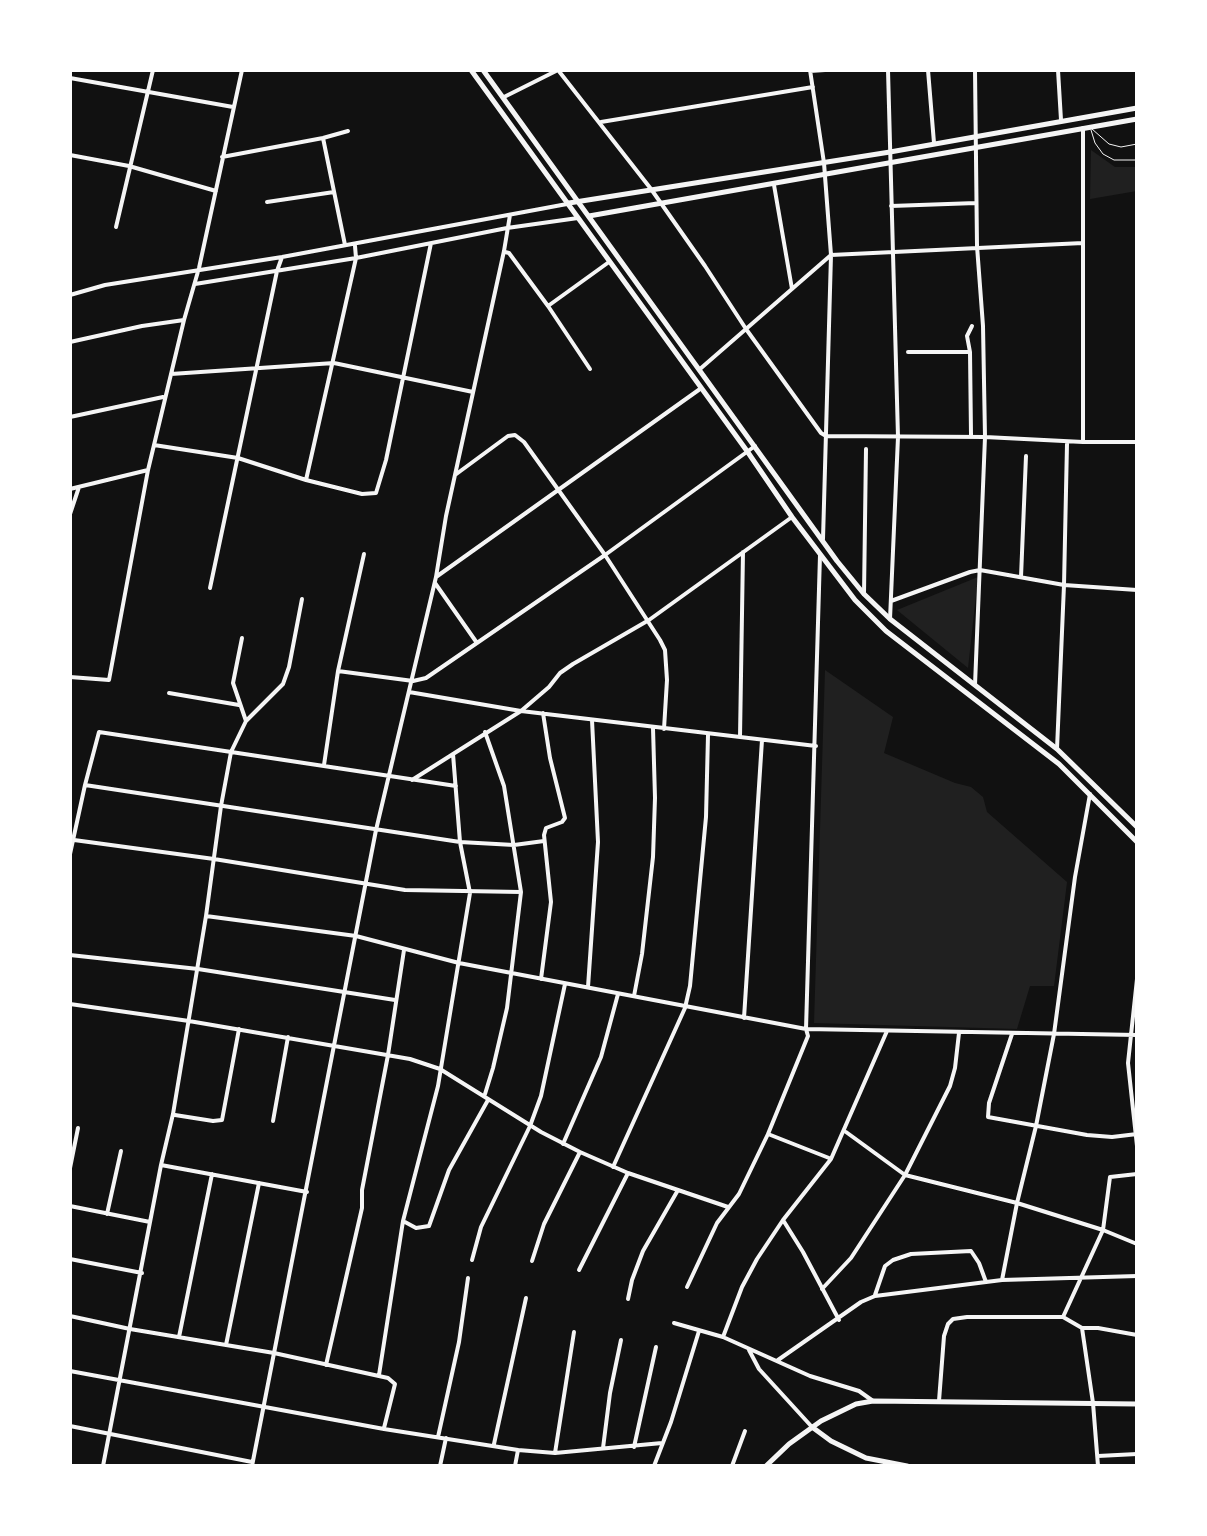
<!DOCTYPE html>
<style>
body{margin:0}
#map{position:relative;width:1207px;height:1536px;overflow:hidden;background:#111;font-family:Rubik,sans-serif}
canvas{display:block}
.frame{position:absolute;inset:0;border:72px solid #fff;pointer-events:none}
</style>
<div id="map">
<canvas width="1207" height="1536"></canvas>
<div class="frame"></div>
</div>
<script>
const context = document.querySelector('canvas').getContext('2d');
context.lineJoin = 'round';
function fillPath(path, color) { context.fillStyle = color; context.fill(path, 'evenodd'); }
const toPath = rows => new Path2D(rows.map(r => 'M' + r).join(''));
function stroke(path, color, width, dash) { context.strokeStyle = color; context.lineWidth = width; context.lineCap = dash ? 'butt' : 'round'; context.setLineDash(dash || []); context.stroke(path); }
const green = toPath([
 [1091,150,1115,167,1137,167,1137,191,1090,199],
 [978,577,968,668,897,610],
 [825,670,893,717,884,753,955,783,971,787,983,797,987,812,1067,882,1054,986,1030,986,1017,1029,814,1023]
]);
const service = toPath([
 [1092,129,1109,144,1121,147,1137,144],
 [1091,130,1095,143,1103,154,1114,160,1137,160]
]);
const minor = toPath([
 [558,70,651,189,705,266,746,329,821,433,826,436,985,437,1083,442,1137,442],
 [810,70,824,163,831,255,823,539],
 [888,70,898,437,890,619],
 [928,70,934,143],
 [975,70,977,246,983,326,985,437,975,685],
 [1058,70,1061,120],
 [810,71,825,70],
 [70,78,233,107],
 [504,97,558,70],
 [601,122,813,87],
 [1083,128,1083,442],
 [323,138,345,245],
 [70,155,129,166,216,191],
 [222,157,323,138,348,131],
 [774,185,792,289],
 [267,202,334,192],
 [891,206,976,203],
 [116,227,153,70],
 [505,252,509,253,548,306,590,369],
 [195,284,356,258,507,228,578,218],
 [70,295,105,285,282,257,567,204],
 [548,306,609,262],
 [70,342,142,326,184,320],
 [908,352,970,352],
 [700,369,831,255,1083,243],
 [171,374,334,363,473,392],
 [70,417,163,397],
 [971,435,970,352,967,336,972,326],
 [154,445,238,458,306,480,362,494,376,493,386,460,431,243],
 [455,475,508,436,515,435,524,442,605,555,660,640,665,650,667,680,664,729],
 [306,480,356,258,355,246],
 [70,489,148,470],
 [70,514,79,487],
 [436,577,700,389],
 [1021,577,1026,456],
 [435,583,477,643],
 [210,588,277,271,282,257],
 [864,594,866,449],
 [891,601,970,572,980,570,1064,585,1137,590],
 [242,638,233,683,246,721],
 [338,671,413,681,426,678,605,555,755,446],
 [70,677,109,680,148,470,184,320,199,268,242,70],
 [409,692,521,711,816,746],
 [169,693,239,705],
 [740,737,743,552],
 [1057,749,1064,585,1067,444],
 [324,765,338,671,364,554],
 [412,780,521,711,549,687,560,673,573,664,649,620,792,517],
 [85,785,460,842,514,845,544,841],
 [74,840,214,859,405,890,521,892],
 [70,854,85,785,99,732,456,786],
 [206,916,356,936,459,963,806,1029,1137,1035],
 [70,955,198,969,395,1000],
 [541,979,551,902,544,835,546,828,562,822,565,818,550,758,543,713],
 [1137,979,1128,1063,1137,1146],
 [588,987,598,842,592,720],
 [634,996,642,954,653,857,655,798,653,728],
 [70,1004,189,1021,410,1059,440,1069,541,1132,580,1152,628,1173,728,1207],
 [744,1018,762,740],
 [1012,1034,989,1103,988,1117,1087,1135,1112,1137,1137,1134],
 [485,1094,493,1068,507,1008,521,892,504,786,485,732],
 [175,1115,213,1121,222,1120,239,1029],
 [273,1121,288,1037],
 [846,1132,905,1175,1017,1203,1103,1230,1137,1244],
 [768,1134,829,1158],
 [563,1144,601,1057,618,994],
 [161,1165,307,1192],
 [613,1167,685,1008,690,986,706,817,708,735],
 [70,1168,78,1128],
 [70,1206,150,1222],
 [107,1214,121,1151],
 [783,1220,803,1252,839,1320],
 [405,1222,416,1228,429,1226,449,1170,488,1100],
 [70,1259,142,1273],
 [472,1260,481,1227,530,1126,541,1096,565,984],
 [532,1261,544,1224,580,1152],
 [579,1270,628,1173],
 [1002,1280,1017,1203,1036,1126,1054,1034,1075,877,1090,794],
 [687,1287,717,1223,739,1194,768,1134,808,1036,806,1029,820,555],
 [822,1289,851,1258,905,1175,950,1086,955,1068,959,1033],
 [875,1295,885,1266,893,1260,911,1254,971,1251,979,1263,986,1282],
 [628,1299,632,1280,643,1251,678,1190],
 [70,1316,130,1329,274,1353,388,1378,395,1384,384,1428],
 [1063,1317,1103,1230,1110,1177,1137,1174],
 [674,1323,723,1337,810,1376,859,1391,873,1401],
 [1082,1328,1093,1403,1098,1466],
 [179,1337,212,1174],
 [723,1337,742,1287,757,1259,783,1220,831,1159,887,1031],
 [226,1345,259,1183],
 [749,1350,759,1369,812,1427],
 [778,1360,861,1302,875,1296,1002,1280,1137,1276],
 [326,1365,362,1208,362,1190,388,1055,404,950],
 [70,1371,384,1429,518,1450,555,1453,662,1443],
 [379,1375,403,1221,438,1086,470,893,460,842,453,754],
 [939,1401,944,1336,948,1324,953,1319,967,1317,1063,1317,1082,1328,1098,1328,1137,1335],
 [70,1426,252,1462],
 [438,1437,459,1342,468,1278],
 [494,1444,526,1298],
 [634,1447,656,1347],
 [603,1448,610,1393,621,1340],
 [555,1453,574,1332],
 [1098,1456,1137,1454],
 [103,1466,161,1165,173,1114,206,916,221,806,231,752,246,721,283,684,289,667,302,599],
 [252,1466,376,830,436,577,446,516,504,251,510,215],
 [440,1466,446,1438],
 [515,1466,518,1450],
 [654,1466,671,1422,699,1331],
 [732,1466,745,1431]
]);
const tertiary = toPath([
 [569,203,890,152,1137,108],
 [589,216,1137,119],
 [812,1427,831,1441,866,1458,907,1466],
 [766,1466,789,1444,821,1421,856,1404,873,1401,1137,1404]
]);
const secondary = toPath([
 [471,70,747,451,792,517,855,600,886,631,1059,764,1137,842],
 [483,70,837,561,864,594,890,619,1057,749,1137,827]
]);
fillPath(green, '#202020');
stroke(service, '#f5f5f5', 1);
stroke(minor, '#f5f5f5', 4);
stroke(tertiary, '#f5f5f5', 5);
stroke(secondary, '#f5f5f5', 5);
</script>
